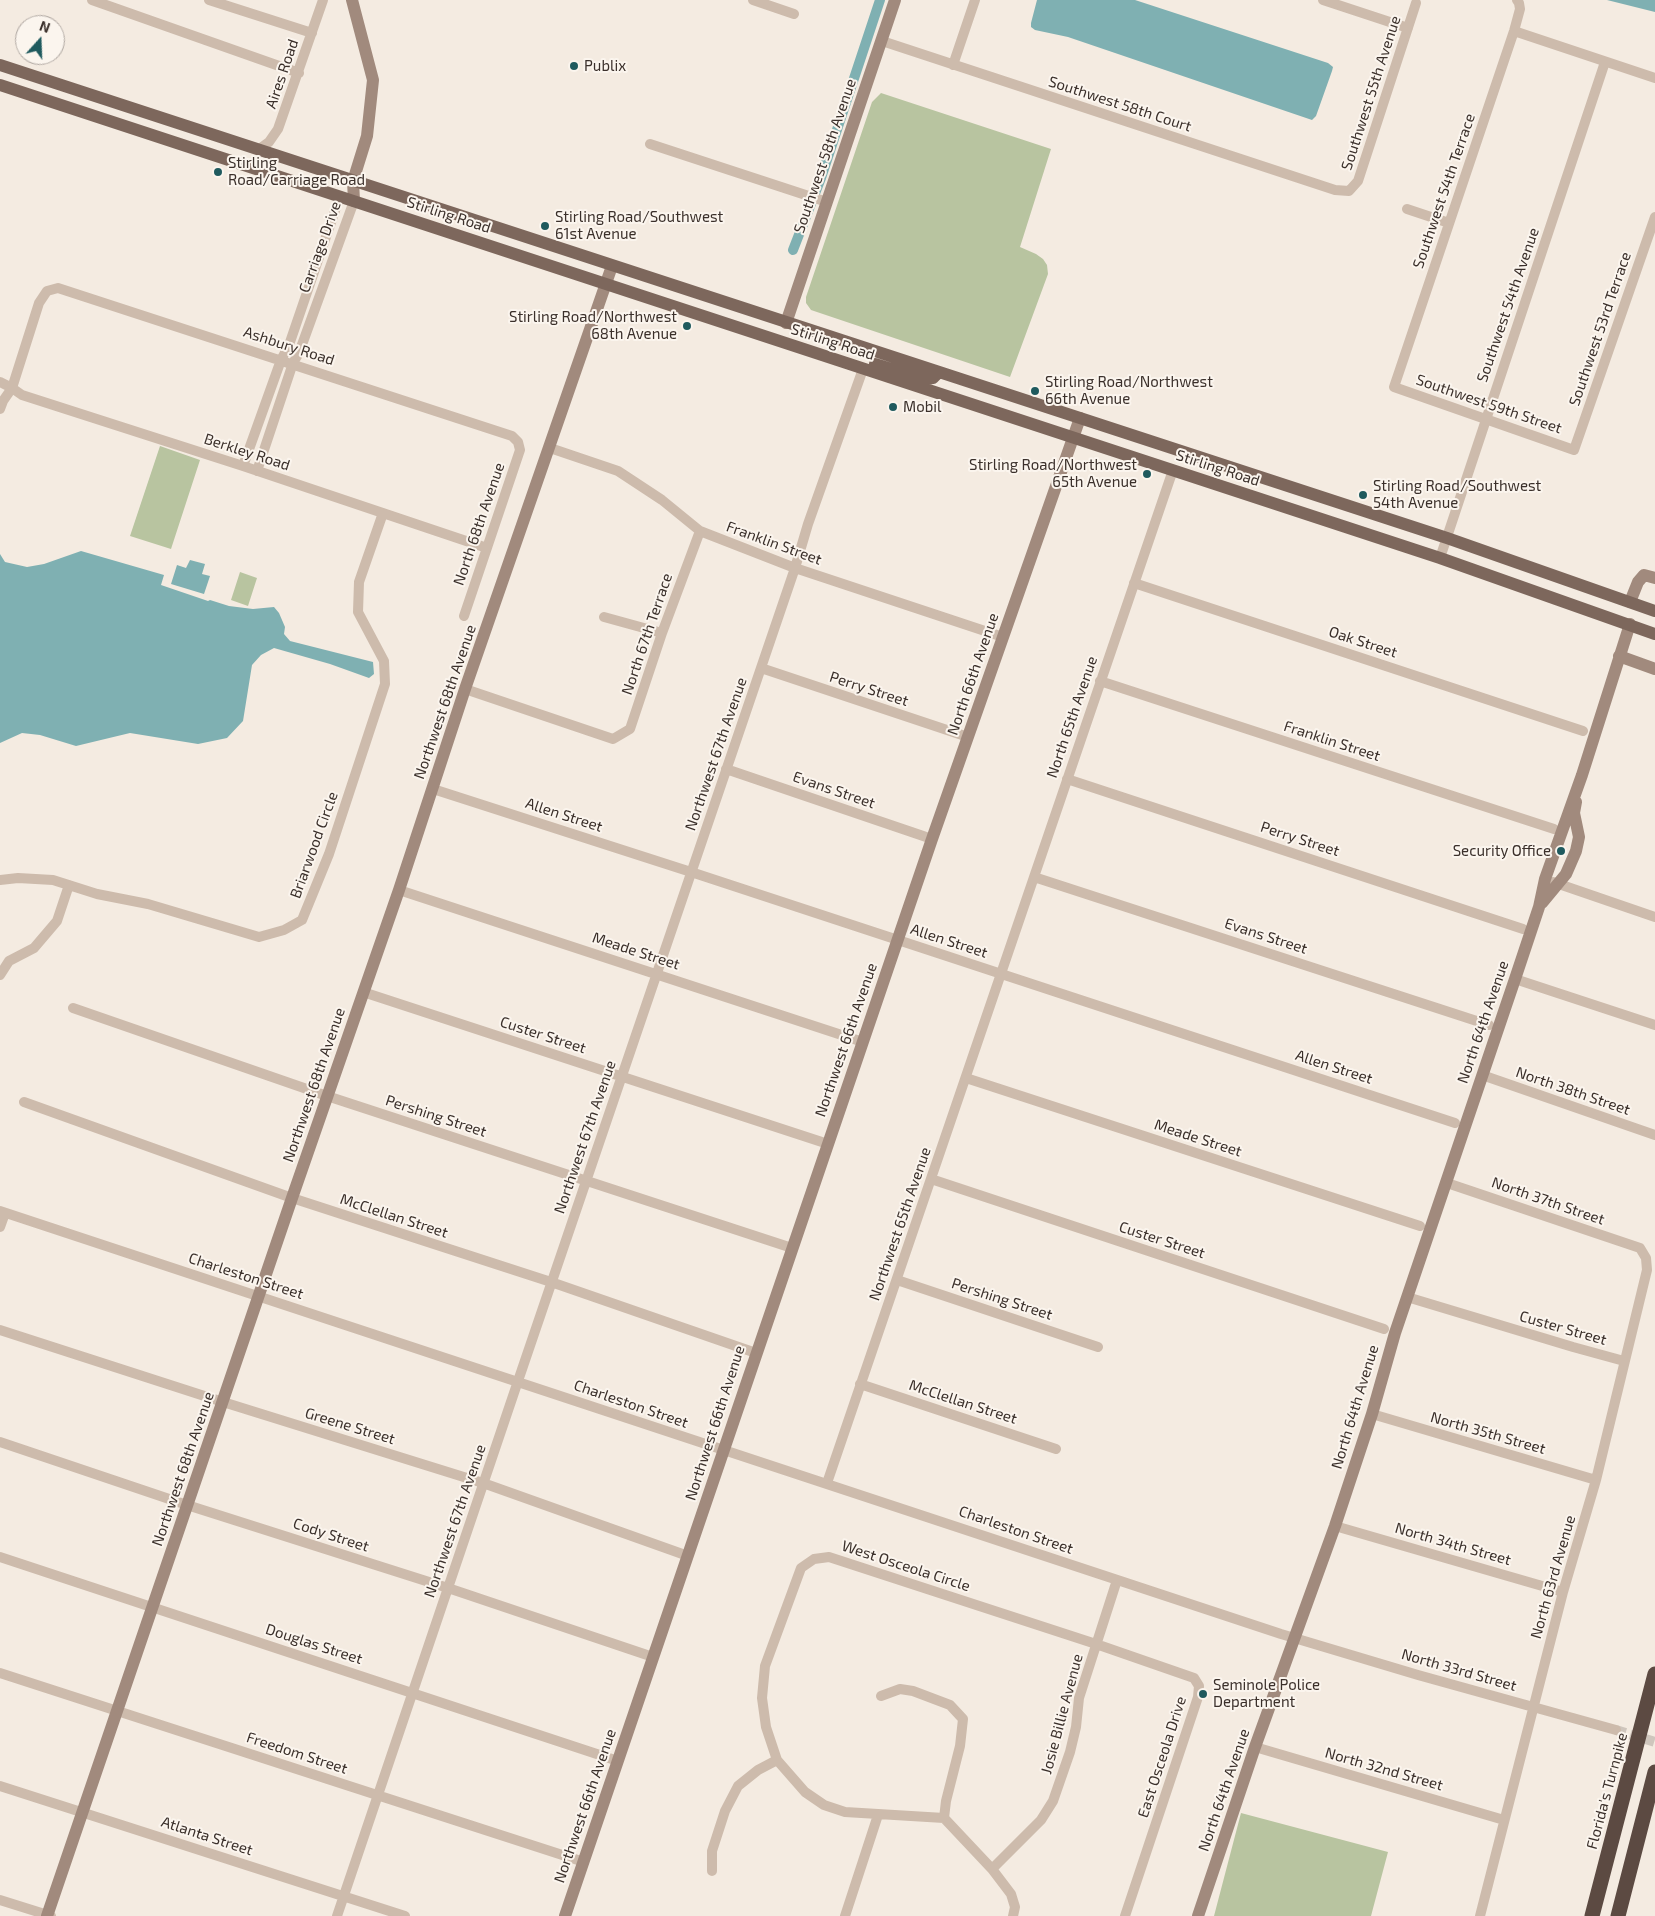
<!DOCTYPE html>
<style>
body{margin:0}
#map{position:relative;width:1655px;height:1916px;overflow:hidden;background:#f4ebe1;font-family:"Exo 2",sans-serif}
canvas{display:block}
.north{position:absolute;left:15px;top:15px;width:50px;height:50px;box-sizing:border-box;background:#fbf5ee;border:1px solid #aea6a0;border-radius:50%;rotate:20deg;font-size:14px;font-weight:700;line-height:20px;text-align:center;color:#3b302b}
.north::after{content:'';display:block;margin:auto;width:18px;height:22px;background:#1f5a5e;clip-path:polygon(50% 0,100% 100%,50% 72%,0 100%)}
</style>
<div id="map">
<canvas width="1655" height="1916"></canvas>
<div class="north">N</div>
</div>
<script>
const context = document.querySelector('canvas').getContext('2d');
context.lineJoin = 'round';
function fillPath(path, color) { context.fillStyle = color; context.fill(path, 'evenodd'); }
const toPath = rows => new Path2D(rows.map(r => 'M' + r).join(''));
function stroke(path, color, width, dash) { context.strokeStyle = color; context.lineWidth = width; context.lineCap = dash ? 'butt' : 'round'; context.setLineDash(dash || []); context.stroke(path); }
function drawText(font, color, halo, rows, align = 'center') {
  context.font = font + ' "Exo 2",sans-serif'; context.lineWidth = 4; context.setLineDash([]); context.textBaseline = 'middle'; context.strokeStyle = halo; context.fillStyle = color; for (const [text, x, y, turn = 0] of rows) {
    context.save(); context.translate(x, y); context.rotate((+turn || 0) * Math.PI / 180); context.textAlign = isNaN(turn) ? turn : align; if (halo) context.strokeText(text, 0, 0); context.fillText(text, 0, 0); context.restore();
  }
}
const green = toPath([
 [881,93,1051,149,1020,247,1036,254,1043,259,1047,265,1048,274,1010,377,811,310,806,303,806,297,872,102],
 [160,446,200,460,171,549,130,536],
 [240,572,257,578,248,606,231,600],
 [1241,1813,1388,1852,1371,1916,1214,1916]
]);
const water = toPath([
 [1037,0,1135,0,1328,63,1333,67,1332,71,1316,116,1312,120,1068,37,1035,30,1031,27,1031,23],
 [1607,0,1655,0,1655,12],
 [81,551,164,575,161,585,208,601,210,600,229,606,253,609,274,607,279,613,285,627,284,634,290,641,373,662,374,674,369,678,330,664,274,648,261,655,252,665,243,721,227,738,198,744,130,733,76,746,40,735,22,733,0,743,0,554,5,562,27,567,44,564],
 [190,560,205,564,202,574,210,576,204,594,171,584,177,565,186,568]
]);
const canal = toPath([
 [793,250,821,178,880,0]
]);
const streetTunnel = toPath([
 [1616,1730,1655,1742]
]);
const street = toPath([
 [92,0,299,73],
 [209,0,312,33],
 [753,0,794,14],
 [1323,0,1408,28],
 [1517,0,1519,3,1520,9,1514,31,1394,387,1574,450,1655,217],
 [1514,31,1655,78],
 [882,41,1335,190,1349,191,1358,181,1416,3],
 [953,65,975,0],
 [650,144,827,202],
 [258,150,269,142,278,129,323,0],
 [1407,209,1449,223],
 [0,382,12,388,22,395,243,466,487,548],
 [0,409,3,401,12,388,39,303,47,291,58,288,512,436,518,442,520,450,464,616],
 [550,448,618,471,662,500,700,531,795,568,1003,637],
 [243,466,281,360,289,345,340,196],
 [257,471,293,363,299,353,354,201],
 [1440,558,1605,62],
 [1134,583,1583,731],
 [604,617,662,633],
 [761,668,968,737],
 [1100,681,1554,829],
 [465,689,613,739,630,729,662,633,700,531],
 [726,769,932,839],
 [1067,779,1523,929],
 [433,789,691,872,1455,1123],
 [1034,877,1489,1025],
 [0,880,18,878,53,880,97,894,148,904,259,937,284,930,302,920,329,854,385,684,384,661,358,612,359,582,383,513],
 [1553,882,1655,917],
 [399,890,863,1042],
 [0,975,9,961,34,948,57,921,69,885],
 [1515,979,1655,1025],
 [363,992,828,1144],
 [73,1008,327,1096,792,1248],
 [1482,1075,1655,1135],
 [966,1078,1420,1226],
 [24,1102,292,1198,551,1282,756,1353],
 [931,1179,1384,1329],
 [1447,1183,1640,1248,1646,1258,1647,1270,1596,1480,1563,1592,1480,1916],
 [0,1211,1281,1634,1418,1675,1616,1730],
 [0,1227,5,1213],
 [897,1280,1098,1347],
 [1407,1297,1573,1347,1624,1361],
 [0,1330,223,1402,483,1483,688,1556],
 [860,1384,1056,1449],
 [1372,1414,1596,1480],
 [0,1442,187,1505,448,1588,653,1657],
 [827,1483,1173,470],
 [1335,1526,1563,1592],
 [0,1557,618,1761],
 [0,1673,584,1862],
 [881,1696,900,1689,913,1691,950,1705,963,1719,960,1746,946,1801,944,1818],
 [1255,1747,1504,1820],
 [0,1786,405,1916],
 [992,1869,1041,1820,1053,1801,1070,1752,1076,1727,1079,1698,1117,1580],
 [712,1871,712,1851,725,1811,738,1786,758,1770,777,1760],
 [0,1900,51,1916],
 [337,1916,518,1381,795,568,808,524,863,369],
 [845,1916,878,1815],
 [1013,1916,1015,1907,1011,1894,992,1869,944,1818,845,1812,824,1805,805,1792,777,1760,766,1727,762,1698,765,1666,801,1568,814,1559,829,1557,1096,1644,1194,1678,1199,1686,1198,1697,1125,1916]
]);
const secondary = toPath([
 [352,0,373,80,367,136,353,181,354,201],
 [786,323,895,0],
 [1630,602,1638,582,1644,575,1655,578],
 [1619,656,1655,669],
 [1542,903,1566,874,1576,851,1579,837,1574,813,1576,802],
 [47,1916,292,1198,399,890,465,689,612,266],
 [565,1916,932,839,1080,418],
 [1198,1916,1255,1747,1335,1526,1372,1414,1395,1333,1515,979,1539,907,1545,879,1582,775,1630,624]
]);
const primary = toPath([
 [0,65,1447,538,1655,611],
 [0,85,1440,558,1655,634],
 [875,364,924,379,933,378,939,372]
]);
const highway = toPath([
 [1592,1916,1655,1674],
 [1618,1916,1655,1772]
]);
const markers = [
 [574,66,5,"#1f5a5e"],
 [218,172,5,"#1f5a5e"],
 [545,226,5,"#1f5a5e"],
 [687,326,5,"#1f5a5e"],
 [1035,391,5,"#1f5a5e"],
 [893,407,5,"#1f5a5e"],
 [1147,474,5,"#1f5a5e"],
 [1363,495,5,"#1f5a5e"],
 [1561,851,5,"#1f5a5e"],
 [1203,1694,5,"#1f5a5e"]
];
const poiNames = [
 ["Publix",584,66],
 ["Stirling",228,163],
 ["Road/Carriage Road",228,180],
 ["Stirling Road/Southwest",555,217],
 ["61st Avenue",555,234],
 ["Stirling Road/Northwest",677,317,"right"],
 ["68th Avenue",677,334,"right"],
 ["Stirling Road/Northwest",1045,382],
 ["66th Avenue",1045,399],
 ["Mobil",903,407],
 ["Stirling Road/Northwest",1137,465,"right"],
 ["65th Avenue",1137,482,"right"],
 ["Stirling Road/Southwest",1373,486],
 ["54th Avenue",1373,503],
 ["Security Office",1551,851,"right"],
 ["Seminole Police",1213,1685],
 ["Department",1213,1702]
];
const streetNames = [
 ["Aires Road",282,74,-71],
 ["Southwest 55th Avenue",1371,93,-72],
 ["Southwest 58th Court",1120,104,18],
 ["Southwest 58th Avenue",825,156,-71],
 ["Southwest 54th Terrace",1444,191,-71],
 ["Stirling Road",449,215,18],
 ["Carriage Drive",320,247,-70],
 ["Southwest 54th Avenue",1508,305,-71],
 ["Southwest 53rd Terrace",1600,329,-71],
 ["Stirling Road",833,342,18],
 ["Ashbury Road",289,346,18],
 ["Southwest 59th Street",1489,404,19],
 ["Berkley Road",247,452,18],
 ["Stirling Road",1218,468,18],
 ["North 68th Avenue",479,524,-71],
 ["Franklin Street",774,543,20],
 ["North 67th Terrace",647,634,-71],
 ["Oak Street",1363,642,18],
 ["North 66th Avenue",973,674,-71],
 ["Perry Street",869,689,18],
 ["Northwest 68th Avenue",445,702,-71],
 ["North 65th Avenue",1072,717,-71],
 ["Franklin Street",1332,741,18],
 ["Northwest 67th Avenue",716,754,-71],
 ["Evans Street",834,790,19],
 ["Allen Street",564,815,18],
 ["Perry Street",1300,839,18],
 ["Briarwood Circle",314,845,-70],
 ["Evans Street",1266,936,18],
 ["Allen Street",949,941,18],
 ["Meade Street",636,951,18],
 ["North 64th Avenue",1483,1022,-71],
 ["Custer Street",543,1035,18],
 ["Northwest 66th Avenue",846,1040,-71],
 ["Allen Street",1334,1067,18],
 ["Northwest 68th Avenue",314,1085,-71],
 ["North 38th Street",1573,1091,19],
 ["Pershing Street",436,1116,18],
 ["Northwest 67th Avenue",585,1137,-71],
 ["Meade Street",1198,1138,18],
 ["North 37th Street",1548,1201,19],
 ["McClellan Street",394,1216,18],
 ["Northwest 65th Avenue",900,1224,-71],
 ["Custer Street",1162,1240,18],
 ["Charleston Street",246,1276,18],
 ["Pershing Street",1002,1299,18],
 ["Custer Street",1563,1328,16],
 ["McClellan Street",963,1402,18],
 ["Charleston Street",631,1404,19],
 ["North 64th Avenue",1355,1407,-73],
 ["Northwest 66th Avenue",715,1423,-72],
 ["Greene Street",350,1426,17],
 ["North 35th Street",1488,1433,16],
 ["Northwest 68th Avenue",183,1469,-71],
 ["Northwest 67th Avenue",455,1521,-71],
 ["Charleston Street",1016,1530,19],
 ["Cody Street",331,1535,18],
 ["North 34th Street",1453,1544,16],
 ["West Osceola Circle",906,1566,18],
 ["North 63rd Avenue",1553,1577,-74],
 ["Douglas Street",314,1644,18],
 ["North 33rd Street",1459,1670,16],
 ["Josie Billie Avenue",1062,1714,-75],
 ["Freedom Street",297,1753,18],
 ["East Osceola Drive",1162,1757,-72],
 ["North 32nd Street",1384,1769,16],
 ["North 64th Avenue",1224,1790,-71],
 ["Florida's Turnpike",1607,1791,-75],
 ["Northwest 66th Avenue",585,1806,-71],
 ["Atlanta Street",207,1836,18]
];
fillPath(green, '#b8c4a0');
fillPath(water, '#7fb0b2');
stroke(canal, '#7fb0b2', 10);
stroke(streetTunnel, '#cfc6bd', 10, [10, 5]);
stroke(street, '#cdbbac', 10);
stroke(secondary, '#a18a7d', 12);
stroke(primary, '#7d675c', 12);
stroke(highway, '#5c4a42', 15);
for (const [x, y, r, color] of markers) { const dot = new Path2D(); dot.arc(x, y, r, 0, 2 * Math.PI); context.fillStyle = color; context.fill(dot); stroke(dot, '#fbf5ee', 2); }
drawText('15px', '#3b302b', '#fbf5ee', poiNames, 'left');
drawText('15px', '#3b302b', '#fbf5ee', streetNames);
</script>
